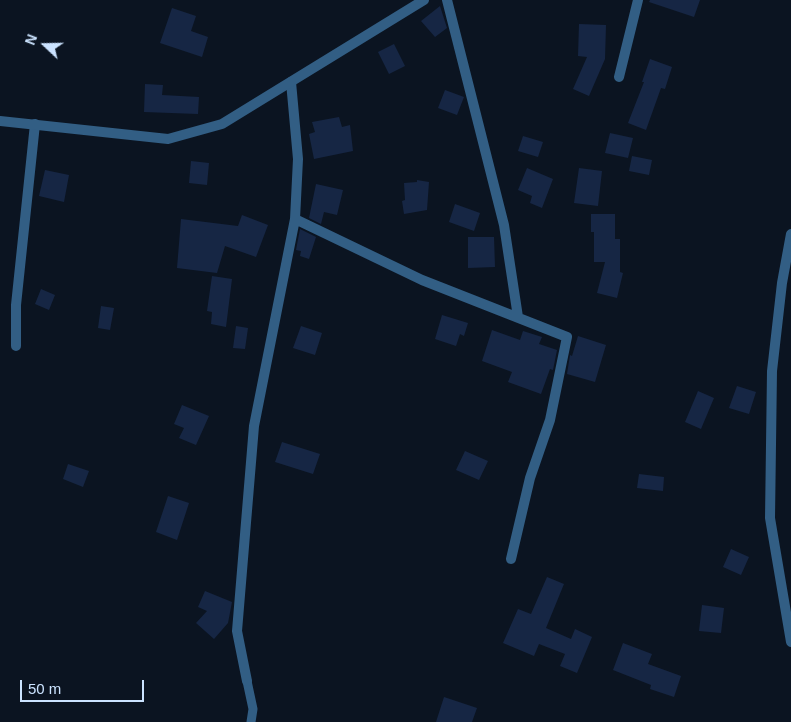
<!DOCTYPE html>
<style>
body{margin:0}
#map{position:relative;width:791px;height:722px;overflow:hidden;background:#0b1421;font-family:Arial,sans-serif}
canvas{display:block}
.north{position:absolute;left:20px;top:20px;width:50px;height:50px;-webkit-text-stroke:4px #0b1421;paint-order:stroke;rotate:291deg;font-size:14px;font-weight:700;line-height:20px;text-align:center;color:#cbe3ff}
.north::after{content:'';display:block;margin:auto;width:18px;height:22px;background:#cbe3ff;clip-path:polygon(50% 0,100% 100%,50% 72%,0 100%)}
.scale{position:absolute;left:20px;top:680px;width:124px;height:22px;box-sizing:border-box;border:2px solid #cbe3ff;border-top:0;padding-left:6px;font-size:15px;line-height:18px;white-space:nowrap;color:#cbe3ff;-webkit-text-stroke:4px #0b1421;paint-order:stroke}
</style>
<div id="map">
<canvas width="791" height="722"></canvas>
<div class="north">N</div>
<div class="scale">50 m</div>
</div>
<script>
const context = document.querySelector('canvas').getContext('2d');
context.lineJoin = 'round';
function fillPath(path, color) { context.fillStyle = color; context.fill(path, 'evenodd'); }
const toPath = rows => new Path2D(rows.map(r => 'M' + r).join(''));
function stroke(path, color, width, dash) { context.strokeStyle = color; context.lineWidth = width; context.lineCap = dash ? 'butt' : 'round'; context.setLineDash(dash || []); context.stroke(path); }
const building = toPath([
 [650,0,700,0,694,17,649,2],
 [440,6,447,28,435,37,421,21],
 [172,8,196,16,191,31,208,37,202,57,160,43],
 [579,24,606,25,605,59,589,96,573,89,587,57,578,56],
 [394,44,405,66,389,74,378,52],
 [650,59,672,67,665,89,661,88,646,130,628,123,644,82,642,82],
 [145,84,163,85,162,95,199,97,198,114,144,112],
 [445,90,464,97,457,115,438,108],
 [339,117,342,127,350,125,353,151,314,159,309,134,315,132,312,122],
 [610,133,633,138,628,158,605,153],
 [523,136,543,142,538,157,518,151],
 [632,156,652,160,649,175,629,171],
 [191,161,209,163,207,185,189,183],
 [527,168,553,179,542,208,530,203,532,196,518,190],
 [579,168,602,171,598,206,574,203],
 [45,170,69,175,64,202,39,196],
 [417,180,429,182,427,210,404,214,402,201,405,200,404,183,417,182],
 [316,184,343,190,337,215,324,212,321,224,309,218],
 [455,204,480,213,474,231,449,222],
 [591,214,615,214,615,239,620,239,620,272,623,273,617,298,597,293,605,262,594,262,594,232,591,232],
 [242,215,268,225,256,257,225,246,217,273,177,268,181,219,238,226],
 [300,229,316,237,309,259,300,256,301,251,296,250],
 [468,237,494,237,495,267,468,268],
 [212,276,232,279,226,327,211,324,212,312,207,311],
 [41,289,55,295,49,310,35,304],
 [101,306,114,308,110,330,98,328],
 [442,315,468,323,464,336,460,334,456,346,435,339],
 [236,326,248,328,245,349,233,348],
 [301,326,322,333,315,355,293,348],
 [492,330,520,340,523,331,542,337,539,344,557,350,553,370,550,369,541,394,508,382,512,372,482,361],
 [578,336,606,345,595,382,567,374,570,355,572,356],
 [737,386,756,392,749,414,729,408],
 [698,391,714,398,701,429,685,422],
 [182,405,209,416,196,445,179,438,184,428,174,424],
 [282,442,320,454,313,474,275,462],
 [465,451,488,461,479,480,456,470],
 [68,464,89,471,83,487,63,479],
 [639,474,664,477,663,491,637,488],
 [168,496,189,503,177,540,156,532],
 [731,549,749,557,741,575,723,567],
 [547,577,564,584,546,628,571,639,575,629,592,637,577,673,560,666,565,654,539,644,534,656,503,643,518,609,531,614],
 [205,591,232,602,228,623,214,639,196,623,207,611,198,607],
 [702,605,724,608,721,633,699,631],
 [623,643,652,654,648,664,681,676,674,697,650,689,651,685,613,670],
 [444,697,477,708,472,722,436,722]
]);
const service = toPath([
 [247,681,253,709,251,722]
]);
const minor = toPath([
 [447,0,504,225,518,317],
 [619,77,638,0],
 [295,219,422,280,567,337,550,420,530,478,511,559],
 [791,234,782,283,772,371,770,518,791,642],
 [16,346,16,305,35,124],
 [247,681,237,631,254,426,295,219,298,159,291,82]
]);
const tertiary = toPath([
 [0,121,168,139,222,124,424,0]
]);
fillPath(building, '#162644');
stroke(service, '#325e84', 9);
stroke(minor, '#325e84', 10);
stroke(tertiary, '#325e84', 10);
</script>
